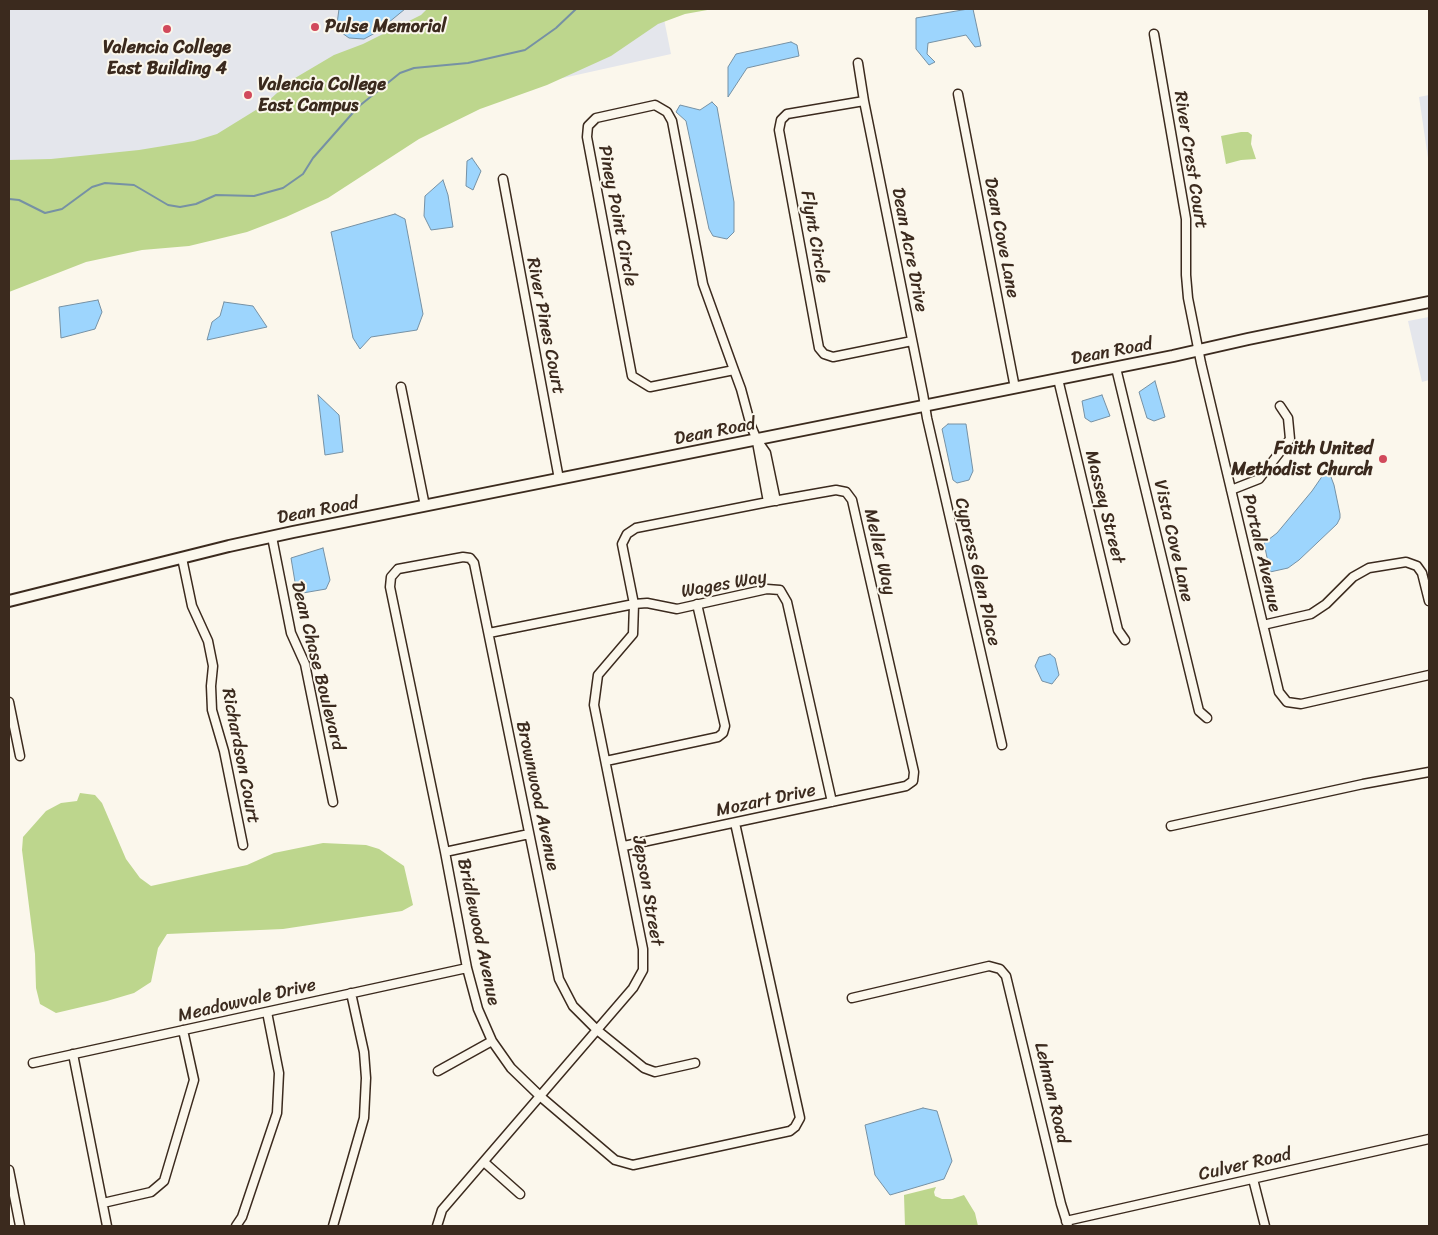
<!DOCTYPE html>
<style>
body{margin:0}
#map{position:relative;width:1438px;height:1235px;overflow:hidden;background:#fbf7ec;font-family:Sriracha,sans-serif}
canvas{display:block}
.frame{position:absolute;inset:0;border:10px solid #3b2a1e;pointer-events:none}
</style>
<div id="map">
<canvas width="1438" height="1235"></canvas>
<div class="frame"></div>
</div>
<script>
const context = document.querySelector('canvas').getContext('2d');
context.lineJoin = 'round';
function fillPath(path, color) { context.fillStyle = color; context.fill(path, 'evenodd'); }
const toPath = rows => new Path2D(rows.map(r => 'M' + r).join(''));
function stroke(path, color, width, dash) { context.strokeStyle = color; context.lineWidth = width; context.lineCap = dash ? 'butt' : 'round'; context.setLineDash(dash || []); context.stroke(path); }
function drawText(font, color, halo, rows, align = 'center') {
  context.font = font + ' Sriracha,sans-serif'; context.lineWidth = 4; context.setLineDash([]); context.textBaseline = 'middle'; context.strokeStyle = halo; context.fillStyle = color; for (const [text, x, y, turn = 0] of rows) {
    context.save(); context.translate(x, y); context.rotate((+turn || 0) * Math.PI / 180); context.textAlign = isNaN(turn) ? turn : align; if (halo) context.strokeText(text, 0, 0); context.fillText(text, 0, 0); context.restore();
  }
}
const built = toPath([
 [9,9,662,9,671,54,9,201],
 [1429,95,1429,165,1419,97],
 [1429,317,1429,380,1422,382,1408,321]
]);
const green = toPath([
 [427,9,713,9,685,14,658,24,611,56,547,85,480,109,419,139,328,198,286,217,247,232,189,246,142,250,86,262,9,292,9,160,51,159,139,150,194,141,217,134,264,105,290,81,334,55,363,44,421,15],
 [1241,132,1248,132,1252,135,1251,144,1256,159,1241,160,1226,164,1221,136],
 [80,793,95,795,102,803,126,859,140,878,151,886,247,865,274,853,323,843,366,845,379,849,404,866,413,905,402,911,283,929,167,934,158,948,151,982,134,993,107,1001,56,1013,40,1004,36,988,35,954,22,850,23,837,46,811,61,803,77,801],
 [936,1187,934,1192,935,1196,942,1199,952,1199,964,1195,975,1213,978,1226,905,1226,904,1195]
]);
const water = toPath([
 [339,9,405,9,377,32,364,39,349,38,342,33,337,24,339,9],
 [968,9,973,9,981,46,975,47,966,35,928,43,927,54,935,62,929,65,916,49,916,18,968,9],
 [791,42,797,45,799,56,747,68,728,97,728,67,736,54,791,42],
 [712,102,717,107,734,202,734,232,727,239,713,236,709,229,686,121,676,112,680,105,700,110,712,102],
 [472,158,481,171,473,190,466,186,467,161,472,158],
 [443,180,448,195,453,227,431,230,424,216,425,196,443,180],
 [395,214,405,219,423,314,417,330,371,337,360,349,353,338,331,232,395,214],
 [98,300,102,312,95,329,61,338,59,307,98,300],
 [224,302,253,306,267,327,207,340,212,322,220,316,224,302],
 [1155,381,1165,417,1154,421,1147,418,1139,392,1155,381],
 [318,395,339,415,343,452,325,455,318,395],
 [1102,395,1110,416,1091,422,1085,418,1082,401,1102,395],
 [948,424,966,424,973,471,969,480,957,483,953,480,942,429,948,424],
 [1327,473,1331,477,1334,485,1340,514,1340,518,1337,524,1299,560,1288,568,1270,572,1264,543,1277,533,1312,491,1323,475,1327,473],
 [323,548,330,580,326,589,297,594,291,558,323,548],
 [1050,654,1055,658,1059,675,1052,684,1042,681,1035,666,1039,657,1050,654],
 [923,1108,937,1111,952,1161,944,1179,890,1195,875,1175,865,1125,923,1108]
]);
const stream = toPath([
 [9,199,19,200,45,213,62,209,92,187,105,183,134,185,168,205,180,207,196,204,216,195,254,196,283,188,303,174,313,158,358,107,400,73,414,68,468,63,525,50,556,28,576,9]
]);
const minor = toPath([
 [1154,34,1186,219,1186,275,1188,298,1201,363,1279,692,1287,702,1301,704,1429,675],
 [858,63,864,101,923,394,927,418,1002,745],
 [958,94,1015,388],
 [864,101,787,114,781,120,779,130,819,348,824,354,833,357,912,341],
 [503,179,559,479],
 [1116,368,1199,711,1207,718],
 [734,370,650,387,632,376,587,137,588,126,596,118,655,105,667,112,672,121,703,284,734,370,741,389,751,426,757,440,766,453,776,501],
 [1058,379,1118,630,1125,640],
 [401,387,425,506],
 [757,442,768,502],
 [1231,490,1259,479,1290,439,1288,418,1280,406],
 [272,537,291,633,305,664,333,802],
 [182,558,192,606,208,641,213,666,211,686,212,710,224,751,243,845],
 [1263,625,1311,614,1326,604,1353,577,1369,568,1406,562,1417,566,1422,573,1429,601],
 [489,633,634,604,647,603,677,609,767,589,780,590,787,602,832,802],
 [9,702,20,756],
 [606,761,718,737,723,733,725,726,697,604],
 [1171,826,1363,784,1429,772],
 [445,852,529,834],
 [852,998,989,966,1000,969,1006,976,1061,1204,1068,1226],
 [73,1054,107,1226],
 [33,1063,467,968],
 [695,1063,655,1072,644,1068,597,1030,573,1006,559,979,474,563,470,558,463,557,398,569,391,577,390,587,445,852,467,968,478,1009,492,1041,511,1068,541,1097,615,1160,633,1165,790,1131,795,1127,800,1118,735,823],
 [438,1071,492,1041],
 [484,1162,520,1194],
 [9,1170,20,1226],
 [1253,1179,1265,1226],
 [103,1203,151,1192,164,1181,194,1080,183,1030],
 [1066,1221,1429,1139],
 [236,1226,242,1217,277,1113,279,1073,267,1012],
 [333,1226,364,1118,366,1078,364,1052,351,993],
 [437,1226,442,1210,633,988,643,970,643,949,594,705,598,675,633,634,634,604,622,544,627,534,636,528,768,502,836,490,846,492,852,500,914,772,913,781,906,786,624,846]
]);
const major = toPath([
 [9,601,229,546,293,532,1173,356,1248,339,1429,302]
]);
const markers = [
 [315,27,5,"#d1495b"],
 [167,29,5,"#d1495b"],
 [248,95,5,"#d1495b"],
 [1383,459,5,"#d1495b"]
];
const poiNames = [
 ["Pulse Memorial",325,27],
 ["Valencia College",167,48,"center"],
 ["East Building 4",167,69,"center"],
 ["Valencia College",258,85],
 ["East Campus",258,106],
 ["Faith United",1373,449,"right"],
 ["Methodist Church",1373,470,"right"]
];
const streetNames = [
 ["River Crest Court",1190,160,81],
 ["Piney Point Circle",617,216,79],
 ["Flynt Circle",814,237,80],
 ["Dean Cove Lane",1001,238,79],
 ["Dean Acre Drive",909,250,79],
 ["River Pines Court",545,326,79],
 ["Dean Road",1112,352,-11],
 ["Dean Road",715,432,-11],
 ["Massey Street",1104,507,76],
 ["Dean Road",318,511,-11],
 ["Vista Cove Lane",1173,541,77],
 ["Meller Way",879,552,77],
 ["Portale Avenue",1261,553,77],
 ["Cypress Glen Place",977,572,77],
 ["Wages Way",724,585,-10],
 ["Dean Chase Boulevard",317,666,76],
 ["Richardson Court",240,756,79],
 ["Brownwood Avenue",537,796,78],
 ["Mozart Drive",766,801,-12],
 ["Jepson Street",647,891,80],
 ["Bridlewood Avenue",478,932,78],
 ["Meadowvale Drive",247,1001,-13],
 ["Lehman Road",1051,1093,77],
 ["Culver Road",1245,1165,-13]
];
fillPath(built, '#e4e6ec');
fillPath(green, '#bdd68d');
fillPath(water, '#9dd5fd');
stroke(water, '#7691a4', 1);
stroke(stream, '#7691a4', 2);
stroke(minor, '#3b2a1e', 11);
stroke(major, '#3b2a1e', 14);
stroke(minor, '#fbf7ec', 8);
stroke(major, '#fbf7ec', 10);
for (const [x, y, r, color] of markers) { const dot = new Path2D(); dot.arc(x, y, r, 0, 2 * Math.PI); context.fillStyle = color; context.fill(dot); stroke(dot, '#fbf7ec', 2); }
drawText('bold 18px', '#3b2a1e', '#fbf7ec', poiNames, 'left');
drawText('18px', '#3b2a1e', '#fbf7ec', streetNames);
</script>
